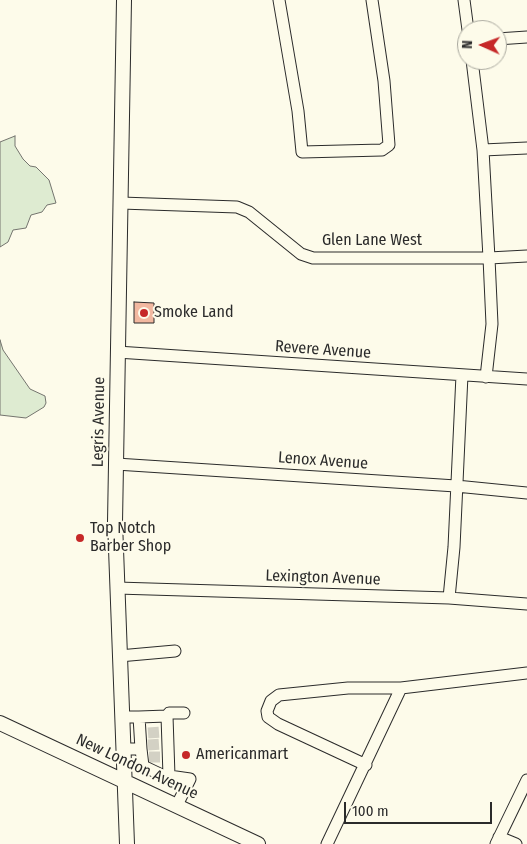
<!DOCTYPE html>
<style>
body{margin:0}
#map{position:relative;width:527px;height:844px;overflow:hidden;background:#fdfbea;font-family:"Fira Sans Condensed",sans-serif}
canvas{display:block}
.north{position:absolute;left:457px;top:20px;width:50px;height:50px;box-sizing:border-box;background:#fdfbea;border:1px solid #a9a89e;border-radius:50%;rotate:272deg;font-size:14px;font-weight:700;line-height:20px;text-align:center;color:#2b2b2b}
.north::after{content:'';display:block;margin:auto;width:18px;height:22px;background:#c62828;clip-path:polygon(50% 0,100% 100%,50% 72%,0 100%)}
.scale{position:absolute;left:344px;top:802px;width:148px;height:22px;box-sizing:border-box;border:2px solid #2b2b2b;border-top:0;padding-left:6px;font-size:15px;line-height:18px;white-space:nowrap;color:#2b2b2b;-webkit-text-stroke:4px #fdfbea;paint-order:stroke}
</style>
<div id="map">
<canvas width="527" height="844"></canvas>
<div class="north">N</div>
<div class="scale">100 m</div>
</div>
<script>
const context = document.querySelector('canvas').getContext('2d');
context.lineJoin = 'round';
function fillPath(path, color) { context.fillStyle = color; context.fill(path, 'evenodd'); }
const toPath = rows => new Path2D(rows.map(r => 'M' + r).join(''));
function stroke(path, color, width, dash) { context.strokeStyle = color; context.lineWidth = width; context.lineCap = dash ? 'butt' : 'round'; context.setLineDash(dash || []); context.stroke(path); }
function drawText(font, color, halo, rows, align = 'center') {
  context.font = font + ' "Fira Sans Condensed",sans-serif'; context.lineWidth = 4; context.setLineDash([]); context.textBaseline = 'middle'; context.strokeStyle = halo; context.fillStyle = color; for (const [text, x, y, turn = 0] of rows) {
    context.save(); context.translate(x, y); context.rotate((+turn || 0) * Math.PI / 180); context.textAlign = isNaN(turn) ? turn : align; if (halo) context.strokeText(text, 0, 0); context.fillText(text, 0, 0); context.restore();
  }
}
const green = toPath([
 [15,136,15,146,23,159,30,166,36,167,49,180,56,203,47,205,42,212,31,215,26,228,13,230,8,242,0,247,0,142,15,136],
 [0,340,3,350,30,389,45,396,46,403,44,407,26,418,0,415,0,340]
]);
const building = toPath([
 [134,302,154,303,154,323,134,323,134,302]
]);
const minorTunnel = toPath([
 [148,733,162,732],
 [148,745,162,744],
 [149,757,162,757]
]);
const minor = toPath([
 [279,0,298,111,302,152,382,150,389,145,384,81,372,0],
 [464,0,468,30],
 [497,39,527,37],
 [472,60,483,150,489,258,492,324,486,377],
 [483,150,527,148],
 [121,203,237,207,249,212,301,254,313,258,489,258,527,256],
 [117,352,527,379],
 [116,464,456,486,527,493],
 [117,588,449,598,527,604],
 [449,598,454,547,462,375],
 [119,656,175,651],
 [167,716,169,713,184,713],
 [122,717,139,717,141,749],
 [139,717,167,716,169,776],
 [123,749,141,749,143,766,162,775,190,779,177,805],
 [366,765,278,724,268,717,267,711,271,701,279,695,348,688,401,688,527,673],
 [499,837,516,844],
 [327,844,401,688],
 [496,844,527,780]
]);
const major = toPath([
 [124,0,115,522,127,844],
 [0,723,258,844]
]);
const markers = [
 [144,313,5,"#c62828"],
 [80,538,5,"#c62828"],
 [186,755,5,"#c62828"]
];
const streetNames = [
 ["Glen Lane West",372,241],
 ["Revere Avenue",323,350,4],
 ["Legris Avenue",99,422,-89],
 ["Lenox Avenue",323,461,4],
 ["Lexington Avenue",323,578,2],
 ["New London Avenue",137,767,25]
];
const poiNames = [
 ["Smoke Land",154,313],
 ["Top Notch",90,529],
 ["Barber Shop",90,547],
 ["Americanmart",196,755]
];
fillPath(green, '#deebd1');
stroke(green, '#74746e', 1);
fillPath(building, '#f2b8a0');
stroke(building, '#2b2b2b', 1);
stroke(minorTunnel, '#d3d1c4', 11, [11, 5.5]);
stroke(minor, '#2b2b2b', 13);
stroke(major, '#2b2b2b', 16);
stroke(minor, '#fdfbea', 11);
stroke(major, '#fdfbea', 14);
for (const [x, y, r, color] of markers) { const dot = new Path2D(); dot.arc(x, y, r, 0, 2 * Math.PI); context.fillStyle = color; context.fill(dot); stroke(dot, '#fdfbea', 2); }
drawText('16px', '#2b2b2b', '#fdfbea', streetNames);
drawText('16px', '#2b2b2b', '#fdfbea', poiNames, 'left');
</script>
